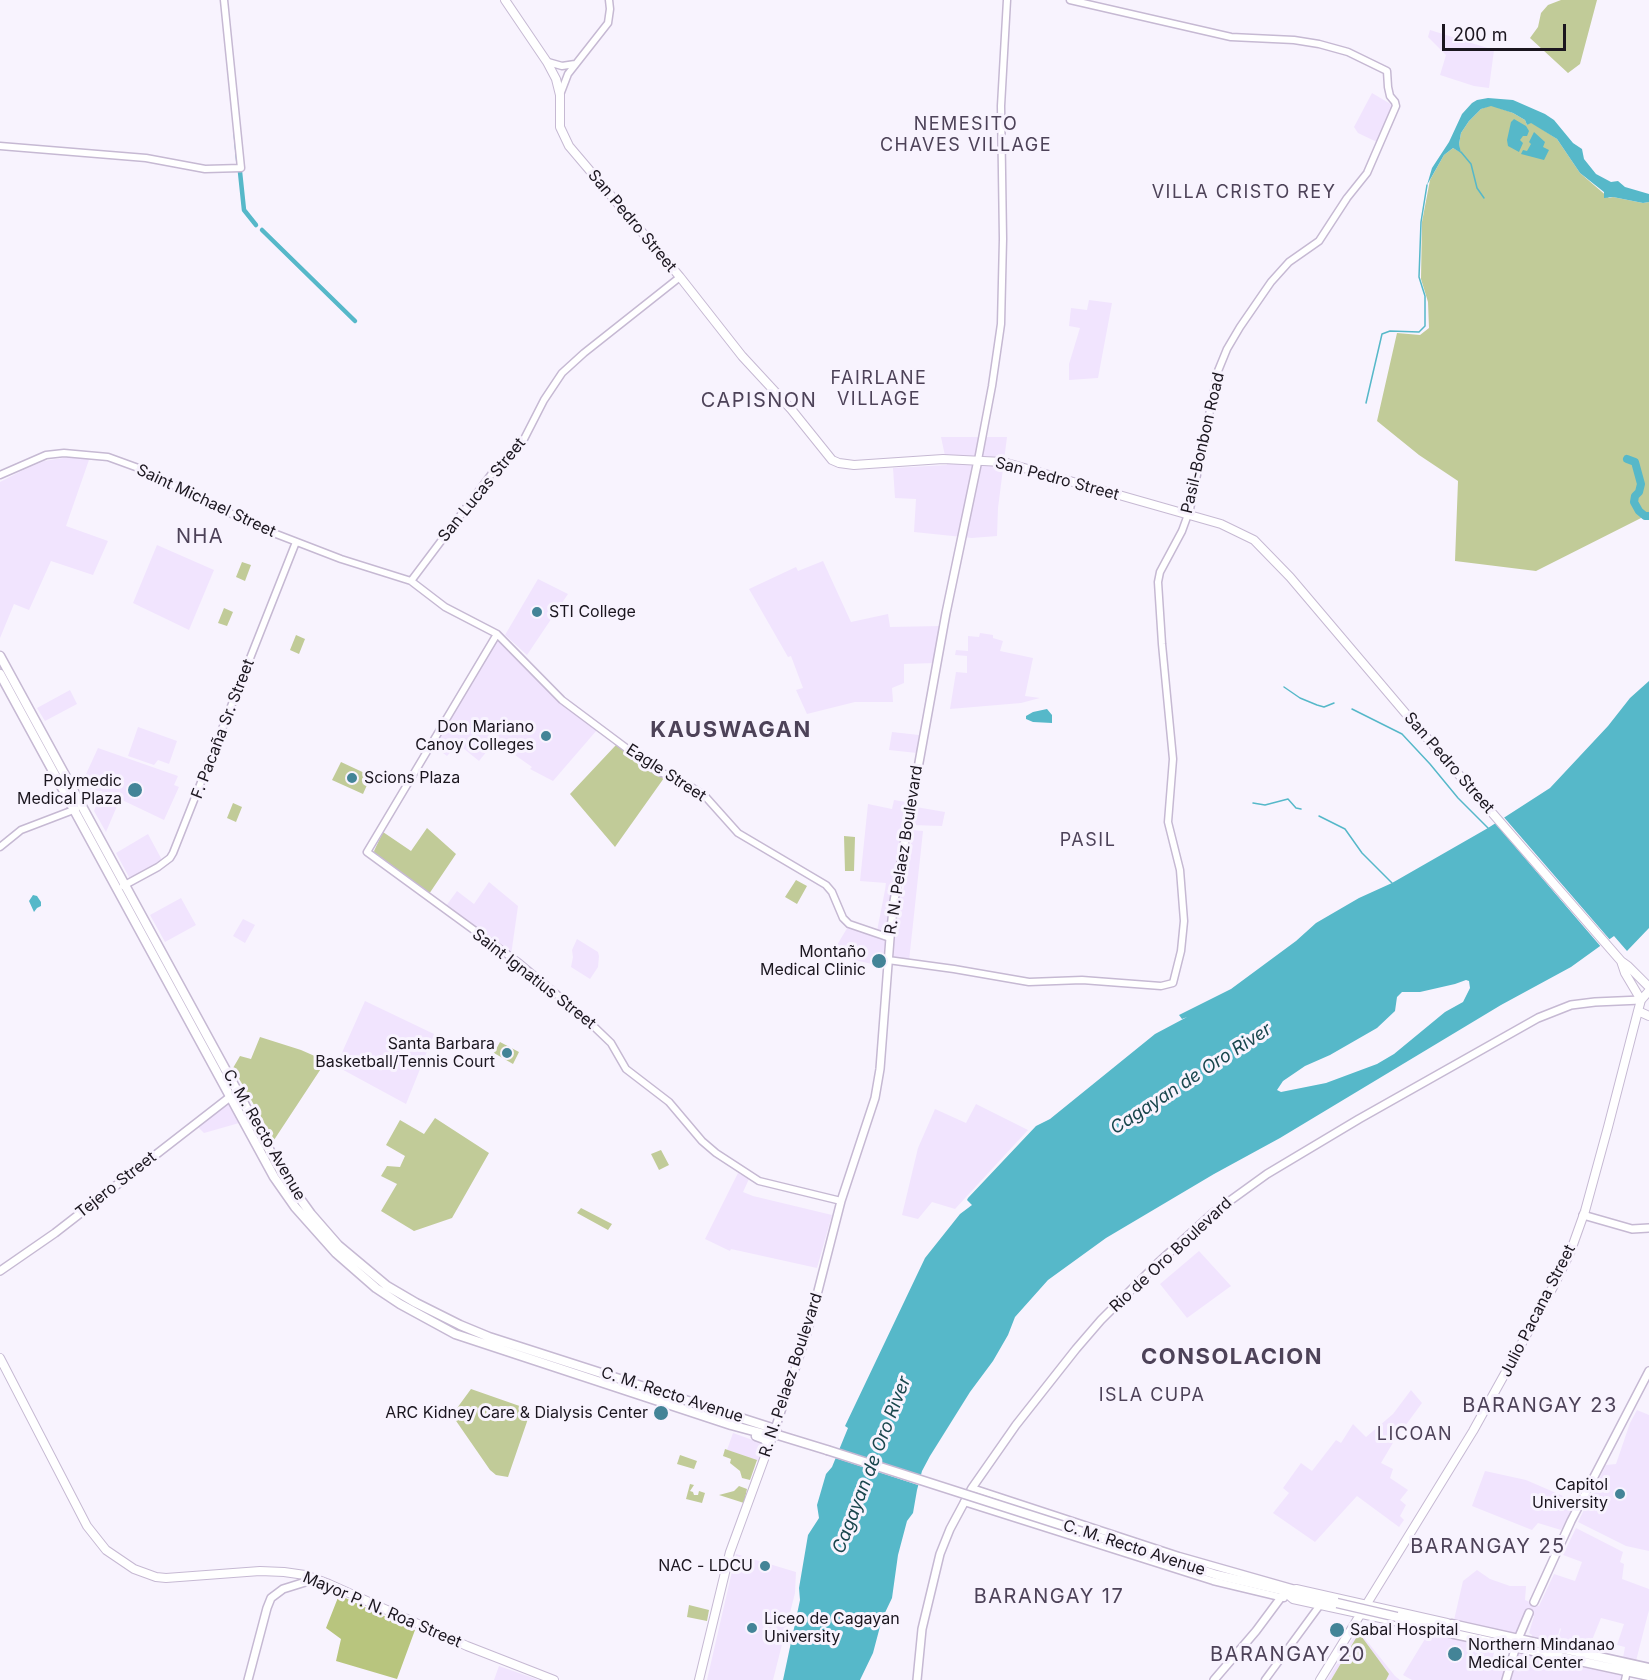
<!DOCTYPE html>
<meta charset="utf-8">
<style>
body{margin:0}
#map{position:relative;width:1649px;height:1680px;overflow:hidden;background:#f8f3fe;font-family:Inter,sans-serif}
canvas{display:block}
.scale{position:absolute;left:1442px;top:24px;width:124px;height:27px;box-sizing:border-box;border:3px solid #1b161f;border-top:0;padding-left:8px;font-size:18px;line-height:21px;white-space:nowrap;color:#1b161f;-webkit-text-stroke:4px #f8f3fe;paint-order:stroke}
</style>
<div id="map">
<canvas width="1649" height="1680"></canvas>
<div class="scale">200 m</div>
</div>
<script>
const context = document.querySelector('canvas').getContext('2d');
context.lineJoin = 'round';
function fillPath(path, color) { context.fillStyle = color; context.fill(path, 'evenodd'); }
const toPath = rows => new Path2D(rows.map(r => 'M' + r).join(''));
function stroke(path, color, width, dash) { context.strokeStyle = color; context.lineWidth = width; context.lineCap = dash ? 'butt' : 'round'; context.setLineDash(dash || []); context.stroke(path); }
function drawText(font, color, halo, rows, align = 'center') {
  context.font = font + ' Inter,sans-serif'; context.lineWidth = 6; context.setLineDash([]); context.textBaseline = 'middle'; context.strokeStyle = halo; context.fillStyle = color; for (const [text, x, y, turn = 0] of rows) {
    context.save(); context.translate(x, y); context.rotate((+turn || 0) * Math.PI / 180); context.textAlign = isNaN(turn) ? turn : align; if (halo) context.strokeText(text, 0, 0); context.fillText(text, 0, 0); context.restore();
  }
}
const built = toPath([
 [1430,30,1494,50,1489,88,1474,86,1440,75,1446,55,1428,37],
 [1372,93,1394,106,1379,143,1358,133,1354,127],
 [1089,300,1112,303,1098,378,1069,380,1069,364,1080,328,1069,326,1071,308,1087,310],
 [941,437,1007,437,998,508,997,536,972,538,914,532,916,499,895,498,893,468,947,465],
 [70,457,90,457,66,526,108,541,93,575,51,561,29,610,14,604,0,638,0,482,25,469,44,461],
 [157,545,214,570,189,630,133,603],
 [823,561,851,622,888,614,890,627,940,626,934,663,904,664,904,683,892,688,893,702,855,702,807,714,796,690,803,688,791,656,788,657,749,589,796,567,798,571],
 [538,579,568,594,527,655,505,635],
 [980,633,993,635,993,638,1003,641,1000,651,1033,658,1025,696,1040,698,1021,703,950,709,956,672,967,673,967,656,955,655,956,650,968,651,968,636,979,637],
 [498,640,597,730,553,781,530,769,532,767,495,741,479,761,458,744,447,756,431,744],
 [70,690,77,704,45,721,37,708],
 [138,727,177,741,169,764,158,760,154,765,128,756],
 [892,732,919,735,917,753,889,750],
 [98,748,178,776,174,785,179,787,164,820,120,799,106,832,94,811,102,791,83,790,81,785],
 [894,800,906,802,896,891,885,890,886,883,860,881,868,804,892,809],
 [916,807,945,812,942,826,912,825],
 [913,830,923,831,909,961,886,958,886,965,877,965,831,955,849,925,877,931,885,890,903,893],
 [148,834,162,860,130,879,116,853],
 [489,882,518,906,511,955,446,906,457,891,474,904],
 [181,898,196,925,165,942,150,915],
 [243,919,255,925,245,943,233,936],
 [577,939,598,952,599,956,598,967,590,979,571,967,573,957,572,950],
 [365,1001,434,1034,406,1104,336,1066],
 [228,1102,239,1123,204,1133,197,1126],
 [976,1104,1028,1130,955,1209,932,1202,918,1219,902,1215,918,1148,935,1109,966,1123],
 [738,1173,749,1179,743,1192,753,1196,832,1215,817,1268,731,1249,730,1251,705,1239],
 [1199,1251,1231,1286,1187,1318,1160,1284],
 [1411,1390,1422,1403,1394,1441,1381,1463,1393,1469,1390,1478,1408,1490,1400,1500,1406,1505,1400,1516,1404,1520,1399,1527,1357,1496,1315,1542,1273,1513,1289,1493,1283,1488,1301,1463,1312,1471,1336,1440,1341,1443,1353,1424,1366,1437,1393,1414],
 [1637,1410,1649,1415,1649,1551,1626,1546,1578,1522,1606,1465,1616,1464,1630,1423],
 [733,1433,764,1444,758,1461,727,1450],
 [1485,1471,1526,1480,1577,1502,1561,1530,1538,1523,1532,1530,1472,1506],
 [1576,1528,1623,1552,1620,1562,1624,1564,1622,1579,1649,1589,1649,1610,1636,1661,1623,1658,1625,1647,1617,1645,1624,1624,1601,1618,1588,1650,1557,1643,1561,1629,1560,1628,1556,1643,1531,1638,1532,1635,1529,1633,1534,1616,1525,1614,1517,1635,1454,1620,1463,1581,1477,1570,1490,1579,1510,1586,1526,1586,1525,1600,1539,1606,1554,1574,1575,1581,1582,1562,1563,1555],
 [736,1554,796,1572,795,1593,773,1680,707,1680],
 [1358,1630,1395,1676,1400,1680,1327,1680],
 [1428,1634,1495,1647,1493,1657,1510,1662,1503,1680,1412,1680,1403,1675],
 [1518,1653,1625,1676,1624,1680,1511,1680],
 [499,1666,539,1680,494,1680]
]);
const green = toPath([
 [1561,0,1597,0,1580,64,1568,73,1530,38,1538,27,1541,13,1548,5],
 [1491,105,1513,113,1525,120,1527,125,1531,122,1557,139,1580,173,1609,198,1613,197,1643,203,1649,202,1649,514,1536,571,1455,561,1458,481,1419,455,1377,421,1397,333,1420,335,1429,328,1428,302,1421,279,1422,222,1430,180,1444,155,1453,148,1460,152,1459,144,1461,133,1469,121,1481,109],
 [242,562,251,565,245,581,236,577],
 [224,608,233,612,227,626,218,623],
 [296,635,305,639,299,654,290,650],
 [616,745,664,778,615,847,570,794],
 [341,762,371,776,363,794,332,780],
 [233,803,242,807,236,822,227,818],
 [427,828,456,854,429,894,375,854,374,851,383,832,411,851],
 [844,836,855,837,854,871,845,871],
 [796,880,807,886,797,904,785,897],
 [260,1037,301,1050,326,1061,274,1140,233,1068,240,1056,251,1059],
 [500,1042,519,1052,513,1064,494,1053],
 [435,1118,489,1153,452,1218,414,1231,381,1211,397,1184,381,1176,387,1166,400,1167,405,1156,386,1145,400,1120,424,1134],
 [661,1150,669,1165,659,1170,651,1154],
 [581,1208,612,1224,608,1230,577,1213],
 [471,1389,531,1410,508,1477,496,1475,490,1470,452,1415],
 [725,1449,757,1460,750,1480,742,1478,740,1471,730,1463,731,1459,723,1456],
 [680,1455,697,1461,694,1469,677,1464],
 [690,1484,694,1485,690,1491,693,1492,694,1495,698,1495,699,1491,705,1493,702,1503,686,1499],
 [739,1486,747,1489,744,1503,719,1495,734,1491],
 [689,1605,709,1610,707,1621,687,1617],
 [1359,1633,1389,1674,1386,1680,1331,1680]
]);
const forest = toPath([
 [339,1595,415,1630,397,1679,336,1661,341,1639,326,1628]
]);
const water = toPath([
 [1488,98,1513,100,1545,114,1554,120,1573,143,1582,149,1584,159,1596,174,1611,182,1618,181,1625,187,1649,194,1649,202,1643,203,1613,197,1604,198,1604,192,1580,173,1557,139,1531,123,1527,125,1525,120,1513,113,1491,106,1481,109,1469,121,1461,133,1459,144,1461,153,1453,148,1444,155,1427,185,1432,168,1449,142,1462,114,1472,103,1477,100],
 [1514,119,1526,126,1529,131,1527,136,1523,136,1520,140,1523,143,1519,152,1508,146,1507,140,1511,122],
 [1534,132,1545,142,1543,147,1549,150,1544,160,1521,154,1523,150,1527,151,1531,144,1529,142],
 [1649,681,1649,928,1627,951,1614,936,1571,967,1501,1005,1280,1138,1214,1174,1106,1238,1048,1280,1015,1317,1008,1335,993,1361,970,1392,930,1456,922,1471,917,1490,913,1513,907,1521,898,1555,892,1598,882,1619,873,1653,860,1680,783,1680,800,1600,799,1588,808,1535,819,1518,817,1505,826,1474,832,1467,848,1428,845,1426,925,1258,960,1214,972,1205,967,1200,968,1198,1036,1126,1050,1119,1155,1034,1187,1017,1182,1019,1179,1015,1231,989,1296,941,1316,923,1359,898,1392,883,1488,828,1550,788,1608,726,1630,698],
 [1466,980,1469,981,1470,988,1463,1002,1445,1012,1394,1054,1377,1064,1326,1083,1281,1092,1277,1090,1283,1081,1305,1066,1330,1055,1377,1028,1395,1011,1397,997,1402,992,1420,992,1455,984],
 [1047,709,1052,715,1052,723,1033,722,1026,719,1026,716,1033,712],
 [33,895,37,896,41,902,41,906,37,908,34,912,29,901]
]);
const pier = toPath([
 [1502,815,1611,941,1602,948,1493,821],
 [836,1448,924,1476,921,1486,832,1457]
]);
const stream = toPath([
 [234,132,237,164],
 [1461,152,1471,164,1477,188,1484,198],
 [1366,403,1382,334,1390,331,1419,332,1425,326,1425,296,1419,277,1421,222,1427,185],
 [1284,687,1300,698,1317,705,1324,707,1334,703],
 [1352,709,1402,734,1430,764,1458,798,1489,829],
 [1253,803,1265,805,1288,799,1296,808,1301,809],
 [1319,816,1345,829,1362,853,1392,883]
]);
const canal = toPath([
 [240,172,244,210,256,225],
 [262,230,355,321]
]);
const river = toPath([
 [1627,459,1635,462,1641,484,1639,492,1635,496,1634,502,1639,511,1645,516,1649,516]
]);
const tertiary = toPath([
 [548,62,562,66,575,64],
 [560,95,568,74,608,23,610,9,609,0],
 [0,146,146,158,205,169,241,168,224,0],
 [978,460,992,386,1001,324,1003,239,1001,106,1007,0],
 [0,475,46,455,64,453,108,457,141,469,258,527,341,559,411,581,445,607,497,634,562,700,657,771,680,780,704,795,738,833,826,885,832,892,843,918,849,924,890,938],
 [411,581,493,472,521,445,544,400,562,373,584,353,680,277],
 [497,634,367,852,519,963,585,1018,611,1043,626,1069,669,1102,702,1141,716,1153,759,1181,841,1201],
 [0,847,21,830,76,809],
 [123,886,158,867,170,858,173,853,296,542],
 [888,960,954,969,1029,982,1082,980,1161,986,1173,983,1181,951,1184,921,1180,870,1168,822,1173,759,1162,644,1158,582,1160,572,1182,531,1190,509,1218,371,1227,349,1240,327,1271,282,1289,262,1319,241,1347,198,1367,173,1396,106,1395,102,1390,96,1388,87,1387,71,1348,52,1319,44,1294,40,1231,37,1070,0],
 [972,1488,1179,1556,1295,1589],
 [964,1502,1213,1581,1284,1598],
 [1265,1680,1320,1605],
 [1625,1680,1627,1671]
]);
const secondary = toPath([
 [1583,1215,1632,1229,1649,1228],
 [0,1271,55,1233,230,1097],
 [775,1429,808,1330,841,1201,875,1098,880,1069,890,938,894,901,946,613,978,460],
 [1534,1602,1571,1521,1649,1371],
 [248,1680,267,1608,271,1598,283,1589,315,1579],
 [917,1680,922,1629,940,1554,950,1529,972,1488,1016,1425,1076,1349,1101,1320,1158,1263,1213,1213,1267,1174,1359,1119,1538,1018,1571,1005,1595,1002,1641,1000],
 [1214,1680,1256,1631,1285,1592],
 [1506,1680,1518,1639,1529,1613]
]);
const primary = toPath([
 [505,0,547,62,556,79,560,95,560,127,569,146,680,277,742,356,791,409,832,460,839,463,854,465,943,459,1003,462,1221,524,1254,540,1290,577,1407,715,1621,961,1628,966,1649,987],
 [1621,961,1625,973,1641,1000],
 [1638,1011,1649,1016],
 [0,1358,87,1526,106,1550,134,1569,156,1577,166,1578,260,1571,284,1572,305,1575,329,1584,467,1646,554,1680],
 [1285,1592,1293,1599,1445,1632],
 [1287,1592,1296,1589,1447,1623],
 [699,1680,730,1552,771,1440],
 [1320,1680,1473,1431,1553,1287,1570,1253,1585,1211,1608,1127,1638,1011,1641,1000,1649,991]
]);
const trunk = toPath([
 [0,656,283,1175,311,1214,338,1245,387,1286,416,1303,460,1325,489,1337,775,1429,778,1435],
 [0,674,274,1177,295,1207,336,1253,376,1288,400,1304,455,1334,731,1425,772,1436,778,1435,827,1450],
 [756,1436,764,1439,769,1445],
 [1089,1534,1217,1575,1337,1603],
 [1397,1617,1437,1626,1452,1624,1649,1668],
 [1438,1626,1450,1633,1649,1676]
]);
const trunkBridge = toPath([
 [827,1450,1089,1534],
 [1337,1603,1397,1617]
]);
const markers = [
 [537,612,6,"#438497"],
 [546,736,6,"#438497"],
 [352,778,6,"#438497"],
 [135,790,8,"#438497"],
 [879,961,8,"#438497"],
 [507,1053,6,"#438497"],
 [661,1413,8,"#438497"],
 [1620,1494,6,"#438497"],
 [765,1566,6,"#438497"],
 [752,1628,6,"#438497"],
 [1337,1630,8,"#438497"],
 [1455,1654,8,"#438497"]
];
const streetNames = [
 ["San Pedro Street",632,221,50],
 ["Pasil-Bonbon Road",1203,443,-77],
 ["San Pedro Street",1057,479,15],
 ["San Lucas Street",482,490,-51],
 ["Saint Michael Street",206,501,25],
 ["F. Pacaña Sr. Street",223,729,-69],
 ["San Pedro Street",1449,763,49],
 ["Eagle Street",666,773,33],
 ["R. N. Pelaez Boulevard",904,850,-81],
 ["Saint Ignatius Street",534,979,38],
 ["C. M. Recto Avenue",264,1135,60],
 ["Tejero Street",116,1185,-38],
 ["Rio de Oro Boulevard",1171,1255,-43],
 ["Julio Pacana Street",1538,1311,-63],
 ["R. N. Pelaez Boulevard",791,1375,-72],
 ["C. M. Recto Avenue",672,1395,18],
 ["C. M. Recto Avenue",1134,1548,18],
 ["Mayor P. N. Roa Street",382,1610,23]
];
const poiNames = [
 ["STI College",549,612,"left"],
 ["Don Mariano",534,727],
 ["Canoy Colleges",534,745],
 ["Scions Plaza",364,778,"left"],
 ["Polymedic",122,781],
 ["Medical Plaza",122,799],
 ["Montaño",866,952],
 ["Medical Clinic",866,970],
 ["Santa Barbara",495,1044],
 ["Basketball/Tennis Court",495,1062],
 ["ARC Kidney Care & Dialysis Center",648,1413],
 ["Capitol",1608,1485],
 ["University",1608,1503],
 ["NAC - LDCU",753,1566],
 ["Liceo de Cagayan",764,1619,"left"],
 ["University",764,1637,"left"],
 ["Sabal Hospital",1350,1630,"left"],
 ["Northern Mindanao",1468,1645,"left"],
 ["Medical Center",1468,1663,"left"]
];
const neighbourhoodNames = [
 ["NEMESITO",966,125],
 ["CHAVES VILLAGE",966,146],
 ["VILLA CRISTO REY",1244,193],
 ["FAIRLANE",879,379],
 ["VILLAGE",879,400],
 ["PASIL",1088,841],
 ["ISLA CUPA",1152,1396],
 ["LICOAN",1415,1435]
];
const waterNames = [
 ["Cagayan de Oro River",1191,1079,-33],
 ["Cagayan de Oro River",872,1465,-69]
];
const quarterNames = [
 ["CAPISNON",759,401],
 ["NHA",200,537],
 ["BARANGAY 23",1540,1406],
 ["BARANGAY 25",1488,1547],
 ["BARANGAY 17",1049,1597],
 ["BARANGAY 20",1288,1655]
];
const districtNames = [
 ["KAUSWAGAN",731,730],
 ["CONSOLACION",1232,1357]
];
fillPath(built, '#f1e4fe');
fillPath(green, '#c1cb98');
fillPath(forest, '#b8c57e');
fillPath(water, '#56b8c9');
fillPath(pier, '#f8f3fe');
stroke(stream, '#56b8c9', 1.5);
stroke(canal, '#56b8c9', 4.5);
stroke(river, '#56b8c9', 8);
stroke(tertiary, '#c6b9d3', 9);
stroke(secondary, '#c6b9d3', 10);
stroke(primary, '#c6b9d3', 10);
stroke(trunk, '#c6b9d3', 11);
stroke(tertiary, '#fff', 6);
stroke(secondary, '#fff', 7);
stroke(primary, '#fff', 8);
stroke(trunk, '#fff', 8);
stroke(trunkBridge, '#c6b9d3', 11, []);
stroke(trunkBridge, '#fff', 8);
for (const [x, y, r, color] of markers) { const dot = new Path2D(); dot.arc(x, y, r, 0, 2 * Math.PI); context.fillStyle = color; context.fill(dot); stroke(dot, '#f8f3fe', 2); }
drawText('16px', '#1b161f', '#f8f3fe', streetNames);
drawText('16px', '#1b161f', '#f8f3fe', poiNames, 'right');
context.letterSpacing = '1.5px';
drawText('18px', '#4d4258', '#f8f3fe', neighbourhoodNames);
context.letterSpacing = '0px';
drawText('italic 18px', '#19464d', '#f8f3fe', waterNames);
context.letterSpacing = '1.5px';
drawText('20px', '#4d4258', '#f8f3fe', quarterNames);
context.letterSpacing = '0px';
context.letterSpacing = '1.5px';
drawText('bold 22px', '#4d4258', '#f8f3fe', districtNames);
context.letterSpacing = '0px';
</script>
